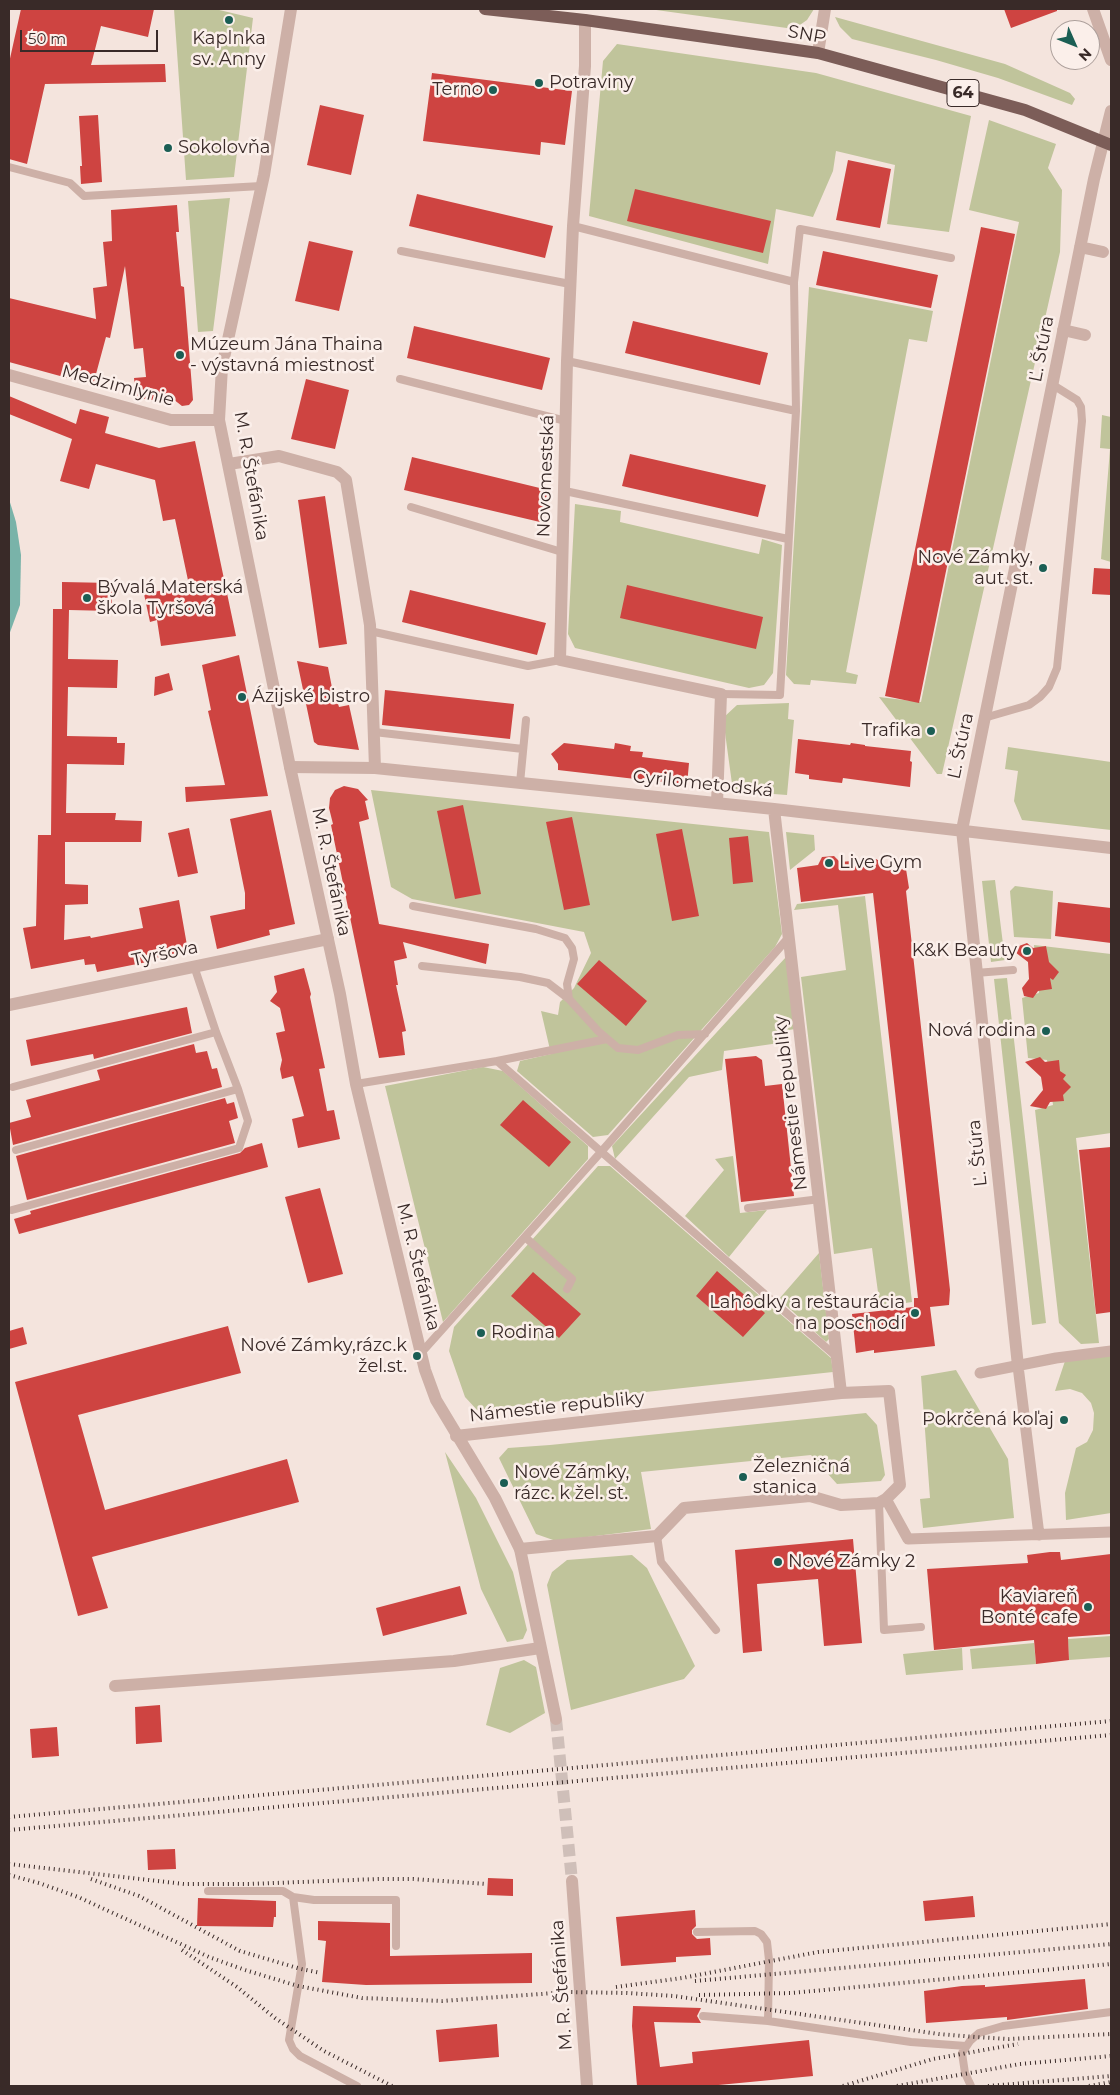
<!DOCTYPE html>
<meta charset="utf-8">
<style>
body{margin:0}
#map{position:relative;width:1120px;height:2095px;overflow:hidden;background:#f4e4dd;font-family:Montserrat,sans-serif}
canvas{display:block}
.frame{position:absolute;inset:0;border:10px solid #392a28;pointer-events:none}
.north{position:absolute;left:1050px;top:20px;width:50px;height:50px;box-sizing:border-box;background:#fbefea;border:1px solid #ada09c;border-radius:50%;rotate:134deg;font-size:14px;font-weight:700;line-height:20px;text-align:center;color:#392a28}
.north::after{content:'';display:block;margin:auto;width:18px;height:22px;background:#1b5e54;clip-path:polygon(50% 0,100% 100%,50% 72%,0 100%)}
.scale{position:absolute;left:20px;top:30px;width:138px;height:22px;box-sizing:border-box;border:2px solid #392a28;border-top:0;padding-left:6px;font-size:15px;line-height:18px;white-space:nowrap;color:#392a28;-webkit-text-stroke:4px #fbefea;paint-order:stroke}
</style>
<div id="map">
<canvas width="1120" height="2095"></canvas>
<div class="frame"></div>
<div class="north">N</div>
<div class="scale">50 m</div>
</div>
<script>
const context = document.querySelector('canvas').getContext('2d');
context.lineJoin = 'round';
function fillPath(path, color) { context.fillStyle = color; context.fill(path, 'evenodd'); }
const toPath = rows => new Path2D(rows.map(r => 'M' + r).join(''));
function stroke(path, color, width, dash) { context.strokeStyle = color; context.lineWidth = width; context.lineCap = dash ? 'butt' : 'round'; context.setLineDash(dash || []); context.stroke(path); }
function drawText(font, color, halo, rows, align = 'center') {
  context.font = font + ' Montserrat,sans-serif'; context.lineWidth = 5; context.setLineDash([]); context.textBaseline = 'middle'; context.strokeStyle = halo; context.fillStyle = color; for (const [text, x, y, turn = 0] of rows) {
    context.save(); context.translate(x, y); context.rotate((+turn || 0) * Math.PI / 180); context.textAlign = isNaN(turn) ? turn : align; if (halo) context.strokeText(text, 0, 0); context.fillText(text, 0, 0); context.restore();
  }
}
const green = toPath([
 [174,9,215,9,253,18,234,177,186,180],
 [649,9,814,9,807,20,794,29],
 [835,17,1005,64,1070,93,1075,99,1072,105,998,78,936,60,852,39,840,27],
 [617,44,816,73,971,116,949,232,887,224,895,165,836,151,833,171,813,217,776,209,768,264,589,216,603,61],
 [989,120,1056,144,1048,168,1062,190,1060,252,942,774,937,774,879,697,921,702,1019,222,969,210],
 [230,198,213,331,198,332,188,201],
 [809,287,933,311,927,342,909,339,846,672,858,675,856,684,811,680,810,685,794,684,786,675],
 [1102,415,1111,417,1111,562,1101,559,1110,449,1100,448],
 [575,504,621,511,620,522,759,554,762,539,782,545,773,673,764,685,749,688,575,648,568,634],
 [789,703,788,719,794,720,787,795,733,791,723,718,737,705],
 [1008,747,1111,762,1111,830,1022,820,1014,801,1018,771,1005,769],
 [371,790,769,832,782,934,775,947,608,1135,593,1137,517,1071,520,1061,551,1054,541,1011,558,1015,560,1002,574,988,591,953,584,932,412,899,391,887],
 [786,832,814,835,815,850,790,870],
 [995,880,1005,960,991,962,982,881],
 [1015,886,1053,891,1051,939,1014,937,1010,891],
 [865,896,912,1302,880,1307,872,1248,834,1254,801,977,846,970,838,905,794,910,797,904],
 [1034,945,1111,954,1111,1133,1076,1138,1099,1343,1081,1344,1059,1323,1035,1110,1053,1105,1047,1060,1028,1058,1022,998,1039,993],
 [786,957,795,1029,776,1032,779,1043,724,1051,722,1070,689,1077,615,1159,612,1146],
 [1007,978,1046,1323,1032,1325,994,979],
 [483,1067,503,1071,588,1146,588,1159,443,1322,385,1086],
 [733,1156,740,1213,767,1210,729,1257,685,1216,724,1170,715,1159],
 [598,1166,610,1166,831,1358,833,1372,477,1410,465,1397,449,1351,454,1327],
 [819,1253,829,1339,826,1342,779,1299],
 [1111,1354,1111,1513,1066,1520,1065,1493,1076,1448,1087,1442,1093,1430,1094,1413,1091,1403,1082,1393,1070,1389,1055,1391,1065,1361],
 [956,1370,1008,1459,1014,1518,923,1528,920,1499,930,1498,921,1376],
 [866,1413,877,1425,885,1475,881,1481,837,1484,811,1455,641,1472,651,1529,556,1541,536,1534,499,1458,508,1448,550,1445],
 [445,1452,476,1498,513,1572,527,1630,523,1639,507,1642,481,1589],
 [632,1555,647,1568,695,1666,684,1679,571,1710,547,1585,552,1572,567,1560],
 [1111,1636,1111,1657,1069,1660,1068,1639],
 [1034,1643,1036,1664,972,1669,970,1649],
 [962,1648,963,1670,906,1675,903,1654],
 [524,1660,536,1667,545,1713,510,1733,486,1725,500,1668]
]);
const water = toPath([
 [9,499,16,522,21,555,20,605,9,635]
]);
const building = toPath([
 [21,9,154,9,148,37,101,26,91,65,165,64,166,82,45,84,27,164,9,159,9,63],
 [1004,9,1057,9,1057,11,1011,28],
 [432,73,572,91,565,145,541,142,540,155,423,141],
 [320,105,364,115,351,175,307,165],
 [98,115,102,182,81,184,80,166,82,166,79,116],
 [848,160,891,169,880,228,836,220],
 [635,189,771,221,763,253,627,221],
 [417,194,553,226,545,258,409,226],
 [177,205,179,232,176,232,181,286,184,287,193,400,189,405,182,406,173,399,148,400,136,396,134,378,146,377,143,348,134,349,125,266,110,338,106,337,93,385,9,362,9,298,96,319,93,288,107,286,103,242,112,241,111,210],
 [981,227,1015,234,919,703,885,696],
 [309,241,353,251,339,311,295,301],
 [823,251,938,275,931,308,816,285],
 [633,321,768,353,760,385,625,353],
 [414,326,550,358,542,390,407,358],
 [306,379,349,390,335,449,291,439],
 [9,396,76,424,80,409,109,417,105,433,159,448,195,441,236,636,161,646,157,620,150,622,144,594,189,585,175,519,163,521,155,480,96,464,89,489,60,481,72,439,9,414],
 [630,454,766,485,758,517,622,486],
 [412,457,548,490,540,522,404,490],
 [325,496,347,644,319,648,298,500],
 [1094,568,1111,569,1111,595,1092,594],
 [62,582,112,583,112,611,69,610,68,659,118,660,117,688,68,687,67,736,117,737,117,743,125,743,124,765,67,764,66,813,116,813,115,820,142,821,141,842,65,842,65,884,88,885,88,904,65,905,64,940,90,936,91,938,143,928,139,908,179,900,188,951,167,955,167,958,97,972,95,964,85,965,84,959,31,969,23,928,36,926,38,835,51,835,53,609,62,609],
 [627,585,763,617,756,649,620,618],
 [410,590,546,623,537,655,402,622],
 [239,655,268,796,186,802,185,787,225,785,208,711,211,710,202,665],
 [297,661,328,667,334,698,336,697,339,707,349,705,359,750,318,745,314,742],
 [169,673,173,690,154,696,155,677],
 [385,690,514,704,510,739,382,725],
 [798,739,850,745,851,743,865,745,865,746,911,751,910,761,912,762,910,787,843,778,842,783,833,782,809,779,809,775,795,773],
 [564,743,614,749,615,743,631,746,630,751,643,752,642,757,689,763,687,785,558,770,558,764,551,754],
 [344,786,358,789,368,800,365,801,369,819,359,822,379,924,489,944,486,964,403,942,407,958,394,961,398,985,396,985,406,1031,402,1032,405,1055,379,1058,331,825,333,824,329,808,330,798,335,790],
 [463,805,481,894,455,899,437,811],
 [271,810,295,924,269,930,270,935,217,949,210,916,245,909,245,893,230,819],
 [572,817,590,905,564,910,546,822],
 [189,828,198,873,178,877,168,833],
 [682,829,699,916,672,921,656,834],
 [748,836,753,882,733,884,729,838],
 [834,856,840,862,876,859,895,870,906,869,909,888,906,891,950,1290,949,1305,930,1307,935,1346,874,1353,874,1350,856,1353,852,1314,914,1307,914,1298,918,1298,873,893,801,902,797,868,818,865,822,857],
 [1058,902,1111,908,1111,943,1055,936],
 [1027,943,1033,948,1046,946,1049,962,1059,972,1053,980,1050,978,1052,989,1038,991,1033,998,1024,996,1022,988,1029,979,1028,962,1011,949],
 [599,960,647,1001,626,1026,577,984],
 [304,968,311,994,310,997,325,1068,319,1069,327,1111,334,1110,340,1139,298,1148,292,1119,304,1116,293,1076,282,1079,280,1069,282,1060,276,1033,285,1031,280,1008,270,1001,277,992,274,976],
 [187,1007,192,1033,94,1059,93,1054,31,1066,26,1040],
 [194,1044,196,1053,207,1051,212,1069,217,1068,222,1087,13,1145,9,1123,31,1117,26,1100,100,1080,97,1070],
 [756,1056,762,1060,765,1086,782,1084,794,1196,741,1202,725,1059],
 [1040,1057,1045,1062,1059,1060,1060,1071,1066,1075,1063,1079,1071,1087,1063,1095,1064,1101,1050,1102,1046,1109,1030,1106,1043,1090,1041,1077,1025,1062],
 [225,1098,227,1104,234,1102,238,1118,229,1121,235,1143,27,1200,16,1156],
 [523,1100,571,1142,549,1167,500,1125],
 [262,1143,268,1167,19,1234,14,1219,31,1214,30,1211,240,1153,245,1148],
 [1111,1147,1111,1312,1096,1314,1079,1150],
 [320,1188,343,1274,308,1283,285,1197],
 [717,1271,765,1313,743,1337,696,1296],
 [533,1272,581,1314,559,1338,511,1296],
 [228,1326,241,1373,78,1415,105,1510,287,1459,299,1502,92,1557,108,1608,78,1616,15,1382],
 [23,1327,27,1344,9,1349,9,1331],
 [853,1539,862,1643,824,1646,818,1579,757,1584,762,1651,743,1653,735,1550],
 [1050,1552,1060,1552,1061,1560,1111,1554,1111,1634,1068,1637,1069,1660,1036,1664,1034,1640,934,1650,927,1569,1028,1563,1027,1555],
 [460,1586,467,1614,383,1636,376,1608],
 [160,1705,162,1742,136,1744,135,1707],
 [57,1727,59,1756,32,1758,30,1729],
 [175,1849,176,1869,148,1870,147,1850],
 [488,1878,513,1879,513,1896,487,1895],
 [973,1896,975,1917,925,1921,923,1901],
 [198,1898,276,1901,276,1917,274,1917,273,1927,197,1926],
 [695,1910,696,1926,692,1930,692,1934,697,1939,710,1938,711,1955,676,1957,676,1962,621,1966,616,1917],
 [318,1921,390,1923,390,1956,532,1953,532,1983,366,1985,322,1982,326,1941,318,1940],
 [1085,1979,1088,2009,1007,2020,1007,2017,926,2023,924,1991,962,1986,985,1985,985,1987],
 [633,2006,701,2008,697,2016,701,2023,654,2022,660,2067,693,2063,692,2052,809,2040,813,2076,708,2086,637,2086,632,2026],
 [497,2024,499,2057,439,2062,436,2030]
]);
const tertiaryTunnel = toPath([
 [556,1719,572,1881]
]);
const service = toPath([
 [9,167,70,183,84,196,261,186],
 [573,226,794,282],
 [401,251,570,284],
 [567,361,796,411],
 [400,379,566,421],
 [565,491,788,539],
 [411,507,562,552],
 [370,631,528,666,560,660],
 [721,694,780,695,796,411,794,282,800,229,951,258],
 [984,718,1029,705,1040,697,1049,687,1057,668,1082,421,1081,407,1077,400,1053,385],
 [374,732,523,749],
 [520,783,526,720],
 [413,906,536,929,565,938,572,948,574,959,567,984,569,999],
 [422,966,520,977,548,983,569,999,598,1031,618,1048,638,1050,678,1035,705,1034],
 [976,973,1013,970],
 [497,1061,607,1039],
 [356,1084,497,1061,837,1357],
 [13,1087,216,1032],
 [16,1150,238,1089],
 [748,1208,820,1199],
 [12,1210,239,1148,248,1121,238,1089,216,1032,194,966],
 [525,1237,572,1279,567,1289],
 [421,1353,601,1152,789,937],
 [879,1503,884,1630,921,1627],
 [657,1536,661,1562,716,1630],
 [208,1891,283,1891,293,1897,314,1900,396,1900,396,1946],
 [293,1897,302,1964,289,2040,293,2049,300,2056,357,2086],
 [697,1932,755,1931,761,1934,767,1942,769,1960,768,2021],
 [703,2016,768,2021,911,2042,966,2046],
 [971,2086,965,2073,962,2053,970,2041,979,2033,1003,2026,1111,2012]
]);
const pedestrian = toPath([
 [1018,1366,1039,1535],
 [980,1373,1056,1358,1111,1351],
 [886,1499,908,1539,1111,1532]
]);
const minor = toPath([
 [1093,9,1111,60],
 [585,20,585,66,573,226,567,361,560,660,721,694,717,803],
 [818,53,825,9],
 [1080,247,1103,252],
 [1063,330,1085,335],
 [9,375,171,420,219,420],
 [229,464,279,456,337,472,346,480,370,625,375,768],
 [290,767,375,768,774,809,1111,848],
 [774,809,841,1393],
 [9,1005,328,939],
 [1018,1366,962,830,1094,179,1111,111],
 [456,1436,841,1393,889,1391,900,1485,886,1499,879,1503,841,1505,810,1496,684,1508,657,1536,520,1549],
 [115,1686,454,1661,540,1648]
]);
const tertiary = toPath([
 [291,9,264,175,222,367,219,420,290,767,340,994,356,1084,425,1370,436,1400,495,1498,520,1549,556,1719],
 [572,1881,587,2086]
]);
const primary = toPath([
 [485,9,585,20,818,53,1025,110,1111,145]
]);
const rail = toPath([
 [9,1817,1111,1721],
 [9,1830,1111,1735],
 [9,1864,184,1884,249,1884,378,1879,413,1879,487,1884],
 [9,1875,39,1883,78,1897,209,1957,245,1970,298,1986,362,1998,442,2001,569,1992,627,1993,674,1996,939,2034,975,2037,1009,2039,1111,2034],
 [91,1879,139,1896,240,1951,301,1969,321,1973],
 [182,1950,237,1987,275,2018,324,2051,392,2086],
 [695,1981,1111,1944],
 [616,1987,682,1978,818,1952,1111,1924],
 [699,1995,791,1993,1111,1964],
 [843,2086,933,2059,1018,2044],
 [897,2086,1020,2064,1111,2056],
 [988,2086,1111,2076],
 [1089,2086,1111,2082]
]);
const markers = [
 [229,20,5,"#1b5e54"],
 [539,83,5,"#1b5e54"],
 [493,90,5,"#1b5e54"],
 [168,148,5,"#1b5e54"],
 [180,355,5,"#1b5e54"],
 [1043,568,5,"#1b5e54"],
 [87,598,5,"#1b5e54"],
 [242,697,5,"#1b5e54"],
 [931,731,5,"#1b5e54"],
 [829,863,5,"#1b5e54"],
 [1027,951,5,"#1b5e54"],
 [1046,1031,5,"#1b5e54"],
 [915,1313,5,"#1b5e54"],
 [481,1333,5,"#1b5e54"],
 [417,1356,5,"#1b5e54"],
 [1064,1420,5,"#1b5e54"],
 [743,1477,5,"#1b5e54"],
 [504,1483,5,"#1b5e54"],
 [778,1562,5,"#1b5e54"],
 [1088,1607,5,"#1b5e54"]
];
const shields = [
 [963,93,32]
];
const shieldNames = [
 ["64",963,93]
];
const streetNames = [
 ["SNP",807,35,10],
 ["Ľ. Štúra",1042,349,-79],
 ["Medzimlynie",118,386,15],
 ["M. R. Štefánika",251,476,80],
 ["Novomestská",546,476,-88],
 ["Ľ. Štúra",961,746,-78],
 ["Cyrilometodská",703,784,6],
 ["M. R. Štefánika",331,872,78],
 ["Tyršova",165,954,-12],
 ["Námestie republiky",791,1103,-97],
 ["Ľ. Štúra",978,1153,-96],
 ["M. R. Štefánika",418,1267,76],
 ["Námestie republiky",557,1407,-6],
 ["M. R. Štefánika",562,1985,-94]
];
const poiNames = [
 ["Kaplnka",229,39,"center"],
 ["sv. Anny",229,60,"center"],
 ["Potraviny",549,83],
 ["Terno",483,90,"right"],
 ["Sokolovňa",178,148],
 ["Múzeum Jána Thaina",190,345],
 ["- výstavná miestnosť",190,366],
 ["Nové Zámky,",1033,558,"right"],
 ["aut. st.",1033,579,"right"],
 ["Bývalá Materská",97,588],
 ["škola Tyršová",97,609],
 ["Ázijské bistro",252,697],
 ["Trafika",921,731,"right"],
 ["Live Gym",839,863],
 ["K&K Beauty",1017,951,"right"],
 ["Nová rodina",1036,1031,"right"],
 ["Lahôdky a reštaurácia",905,1303,"right"],
 ["na poschodí",905,1324,"right"],
 ["Rodina",491,1333],
 ["Nové Zámky,rázc.k",407,1346,"right"],
 ["žel.st.",407,1367,"right"],
 ["Pokrčená koľaj",1054,1420,"right"],
 ["Železničná",753,1467],
 ["stanica",753,1488],
 ["Nové Zámky,",514,1473],
 ["rázc. k žel. st.",514,1494],
 ["Nové Zámky 2",788,1562],
 ["Kaviareň",1078,1597,"right"],
 ["Bonté cafe",1078,1618,"right"]
];
fillPath(green, '#c0c49b');
fillPath(water, '#79b3a9');
fillPath(building, '#ce4441');
stroke(tertiaryTunnel, '#cfbfb9', 12, [12, 6]);
stroke(service, '#cdb0a7', 8);
stroke(pedestrian, '#cdb0a7', 11);
stroke(minor, '#cdb0a7', 12);
stroke(tertiary, '#cdb0a7', 12);
stroke(primary, '#7c5d58', 12);
stroke(rail, '#392a28', 4, [1, 4]);
for (const [x, y, r, color] of markers) { const dot = new Path2D(); dot.arc(x, y, r, 0, 2 * Math.PI); context.fillStyle = color; context.fill(dot); stroke(dot, '#fbefea', 2); }
for (const [x, y, w] of shields) { const box = new Path2D(); box.roundRect(x - w / 2, y - 13.5, w, 27, 4); context.fillStyle = '#fbefea'; context.fill(box); stroke(box, '#392a28', 1); }
drawText('bold 16px', '#392a28', null, shieldNames);
drawText('18px', '#392a28', '#fbefea', streetNames);
drawText('18px', '#392a28', '#fbefea', poiNames, 'left');
</script>
